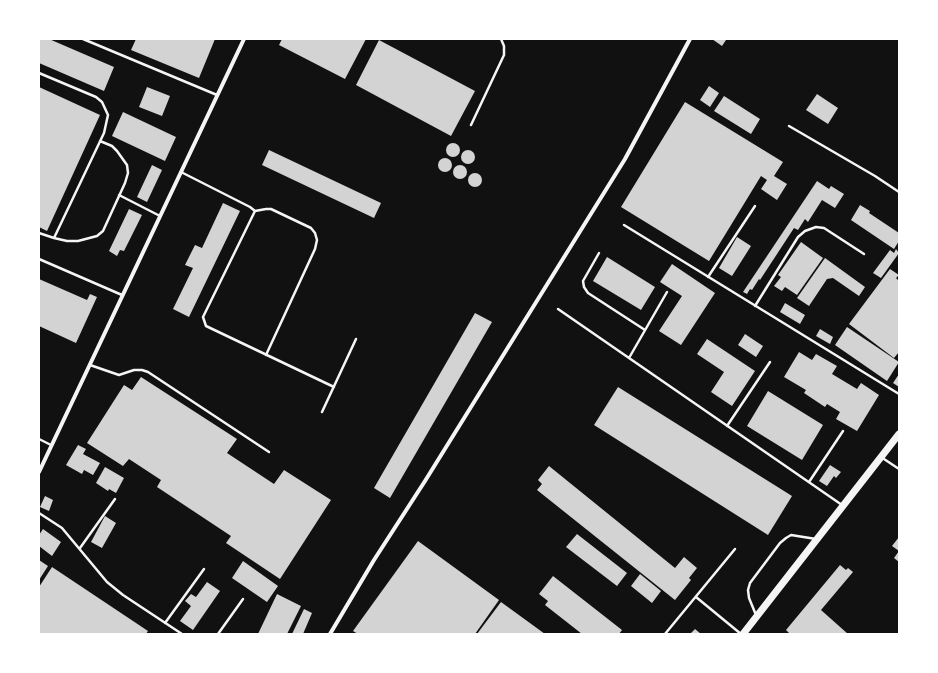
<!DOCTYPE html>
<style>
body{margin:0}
#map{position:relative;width:938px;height:673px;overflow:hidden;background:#111;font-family:"Public Sans",sans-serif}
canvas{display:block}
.frame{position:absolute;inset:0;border:40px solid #fff;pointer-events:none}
</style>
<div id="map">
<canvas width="938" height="673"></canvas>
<div class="frame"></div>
</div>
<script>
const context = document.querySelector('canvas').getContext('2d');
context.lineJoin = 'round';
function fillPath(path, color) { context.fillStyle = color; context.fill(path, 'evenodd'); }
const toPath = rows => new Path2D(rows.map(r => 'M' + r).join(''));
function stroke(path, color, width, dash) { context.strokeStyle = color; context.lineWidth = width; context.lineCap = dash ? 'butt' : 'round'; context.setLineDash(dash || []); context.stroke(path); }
const building = toPath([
 [39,39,49,39,114,67,104,91,39,63],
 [136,39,215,39,199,78,131,50],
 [282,39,366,39,345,79,279,45],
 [712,39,725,39,726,40,722,46],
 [379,40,475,91,451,136,356,85],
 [709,86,719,93,710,107,700,100],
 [39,87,100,115,47,231,39,227],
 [147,87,170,96,162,116,139,107],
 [817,94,838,108,828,124,806,110],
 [724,96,760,119,751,134,714,111],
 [685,102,783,162,774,176,787,184,777,200,761,189,767,180,761,176,709,261,621,207],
 [123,112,176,137,165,161,112,136],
 '446 150a7 7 0 1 1 14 0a7 7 0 1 1-14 0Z',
 [269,150,381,203,374,218,262,165],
 '461 157a7 7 0 1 1 14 0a7 7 0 1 1-14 0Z',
 '438 165a7 7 0 1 1 14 0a7 7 0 1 1-14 0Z',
 [152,165,162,170,147,202,137,197],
 '453 172a7 7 0 1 1 14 0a7 7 0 1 1-14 0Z',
 '468 180a7 7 0 1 1 14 0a7 7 0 1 1-14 0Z',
 [817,181,829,189,831,186,844,194,835,208,822,200,808,222,805,219,798,230,794,228,760,280,759,279,752,290,750,289,747,294,743,292],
 [223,203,240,211,189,317,173,309,193,268,185,265,195,245,202,248],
 [860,205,870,211,869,213,899,233,899,241,894,249,851,220],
 [129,209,142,215,124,251,120,250,117,256,109,251],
 [737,237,751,246,732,276,719,268],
 [801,242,823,258,797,295,785,287,782,291,774,286,781,277,778,275],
 [896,249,899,253,881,278,873,273,890,250,894,253],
 [607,257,655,287,641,310,593,281],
 [825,258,865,287,859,296,833,278,827,279,809,306,797,298],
 [672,264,715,293,681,345,659,331,682,296,660,282],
 [890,269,899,275,896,278,899,281,899,352,894,358,849,324],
 [39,279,87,300,90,294,97,297,76,343,39,326],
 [785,303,805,315,800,324,780,312],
 [475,313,492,322,390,498,374,488],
 [847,327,899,362,887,381,835,345],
 [820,329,833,337,830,344,816,336],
 [745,334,763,346,756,357,738,345],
 [707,339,755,371,732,406,711,392,724,372,697,354],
 [799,352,812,360,816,354,837,366,832,374,857,389,861,383,879,395,857,431,836,419,840,412,827,404,825,407,804,393,806,390,784,377],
 [899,374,899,387,893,383],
 [141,377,237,439,227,453,274,484,284,470,331,500,280,579,226,543,231,536,157,487,161,480,129,459,123,466,87,443,124,385,132,390],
 [618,387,792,496,768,535,594,425],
 [768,391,823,425,802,460,747,426],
 [78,445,86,449,83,454,100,463,93,475,84,470,82,474,66,465],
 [830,465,841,472,836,478,834,476,827,486,819,481],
 [549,466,675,568,684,557,697,568,689,578,691,580,675,600,537,490,542,484,538,480],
 [105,467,124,478,116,493,109,489,108,491,96,483],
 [45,496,53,500,49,511,40,507],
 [105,516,116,523,102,548,91,542],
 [43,529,61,542,52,556,39,546,39,535],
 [577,534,627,573,617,586,566,547],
 [899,537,899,551,892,546],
 [418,541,499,600,475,634,358,634,353,631],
 [899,551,899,562,894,558],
 [39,560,48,566,39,580],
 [243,561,278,586,267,602,232,578],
 [840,565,846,570,848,568,853,572,821,610,848,634,790,634,786,630],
 [52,567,148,631,146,634,39,634,39,587],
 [640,574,661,591,652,603,631,586],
 [553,576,622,630,619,634,582,634,545,605,548,601,539,594],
 [207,582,220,591,193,630,180,621,191,606,185,601,191,594,196,597],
 [277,594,301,606,287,634,258,634],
 [501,602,545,634,477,634],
 [304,609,312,613,303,634,292,634],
 [695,629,701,634,690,634]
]);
const service = toPath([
 [83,39,217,95],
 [39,73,96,97,102,102,108,115,104,133,54,238],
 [471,125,504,55,504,46,501,39],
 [789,126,875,176,899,192],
 [181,172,250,207,255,211,203,317,206,326,334,387],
 [119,195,160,216],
 [255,211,266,209,271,209,311,228,315,233,317,240,315,249,266,355],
 [624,225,899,394],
 [39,233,54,238,67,241,78,241,97,236,103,231,125,183,128,173,127,165,117,151,112,146,100,141],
 [599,253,583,281,584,287,588,293,645,330],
 [39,259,122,295],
 [708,277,755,206],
 [755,306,798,237,805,231,816,227,824,228,864,254],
 [558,309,842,505],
 [629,358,667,292],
 [90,365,119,375,134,370,142,370,148,372,269,452],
 [322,412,356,339],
 [727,426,770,362],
 [39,439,51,445],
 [881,457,899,469],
 [809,482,843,431],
 [39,513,62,528,107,582,123,595,182,634],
 [80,548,115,499],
 [696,597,741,634],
 [756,615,749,598,748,590,750,583,780,543,786,538,791,535,816,539],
 [165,623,204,569],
 [218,634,243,599],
 [665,634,735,549]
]);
const minor = toPath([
 [39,472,244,39],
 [330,634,374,560,425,481,625,159,690,39]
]);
const tertiary = toPath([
 [743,634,899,434]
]);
fillPath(building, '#d3d3d3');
stroke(service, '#f5f5f5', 2.5);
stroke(minor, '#f5f5f5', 4);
stroke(tertiary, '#f5f5f5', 7);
</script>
